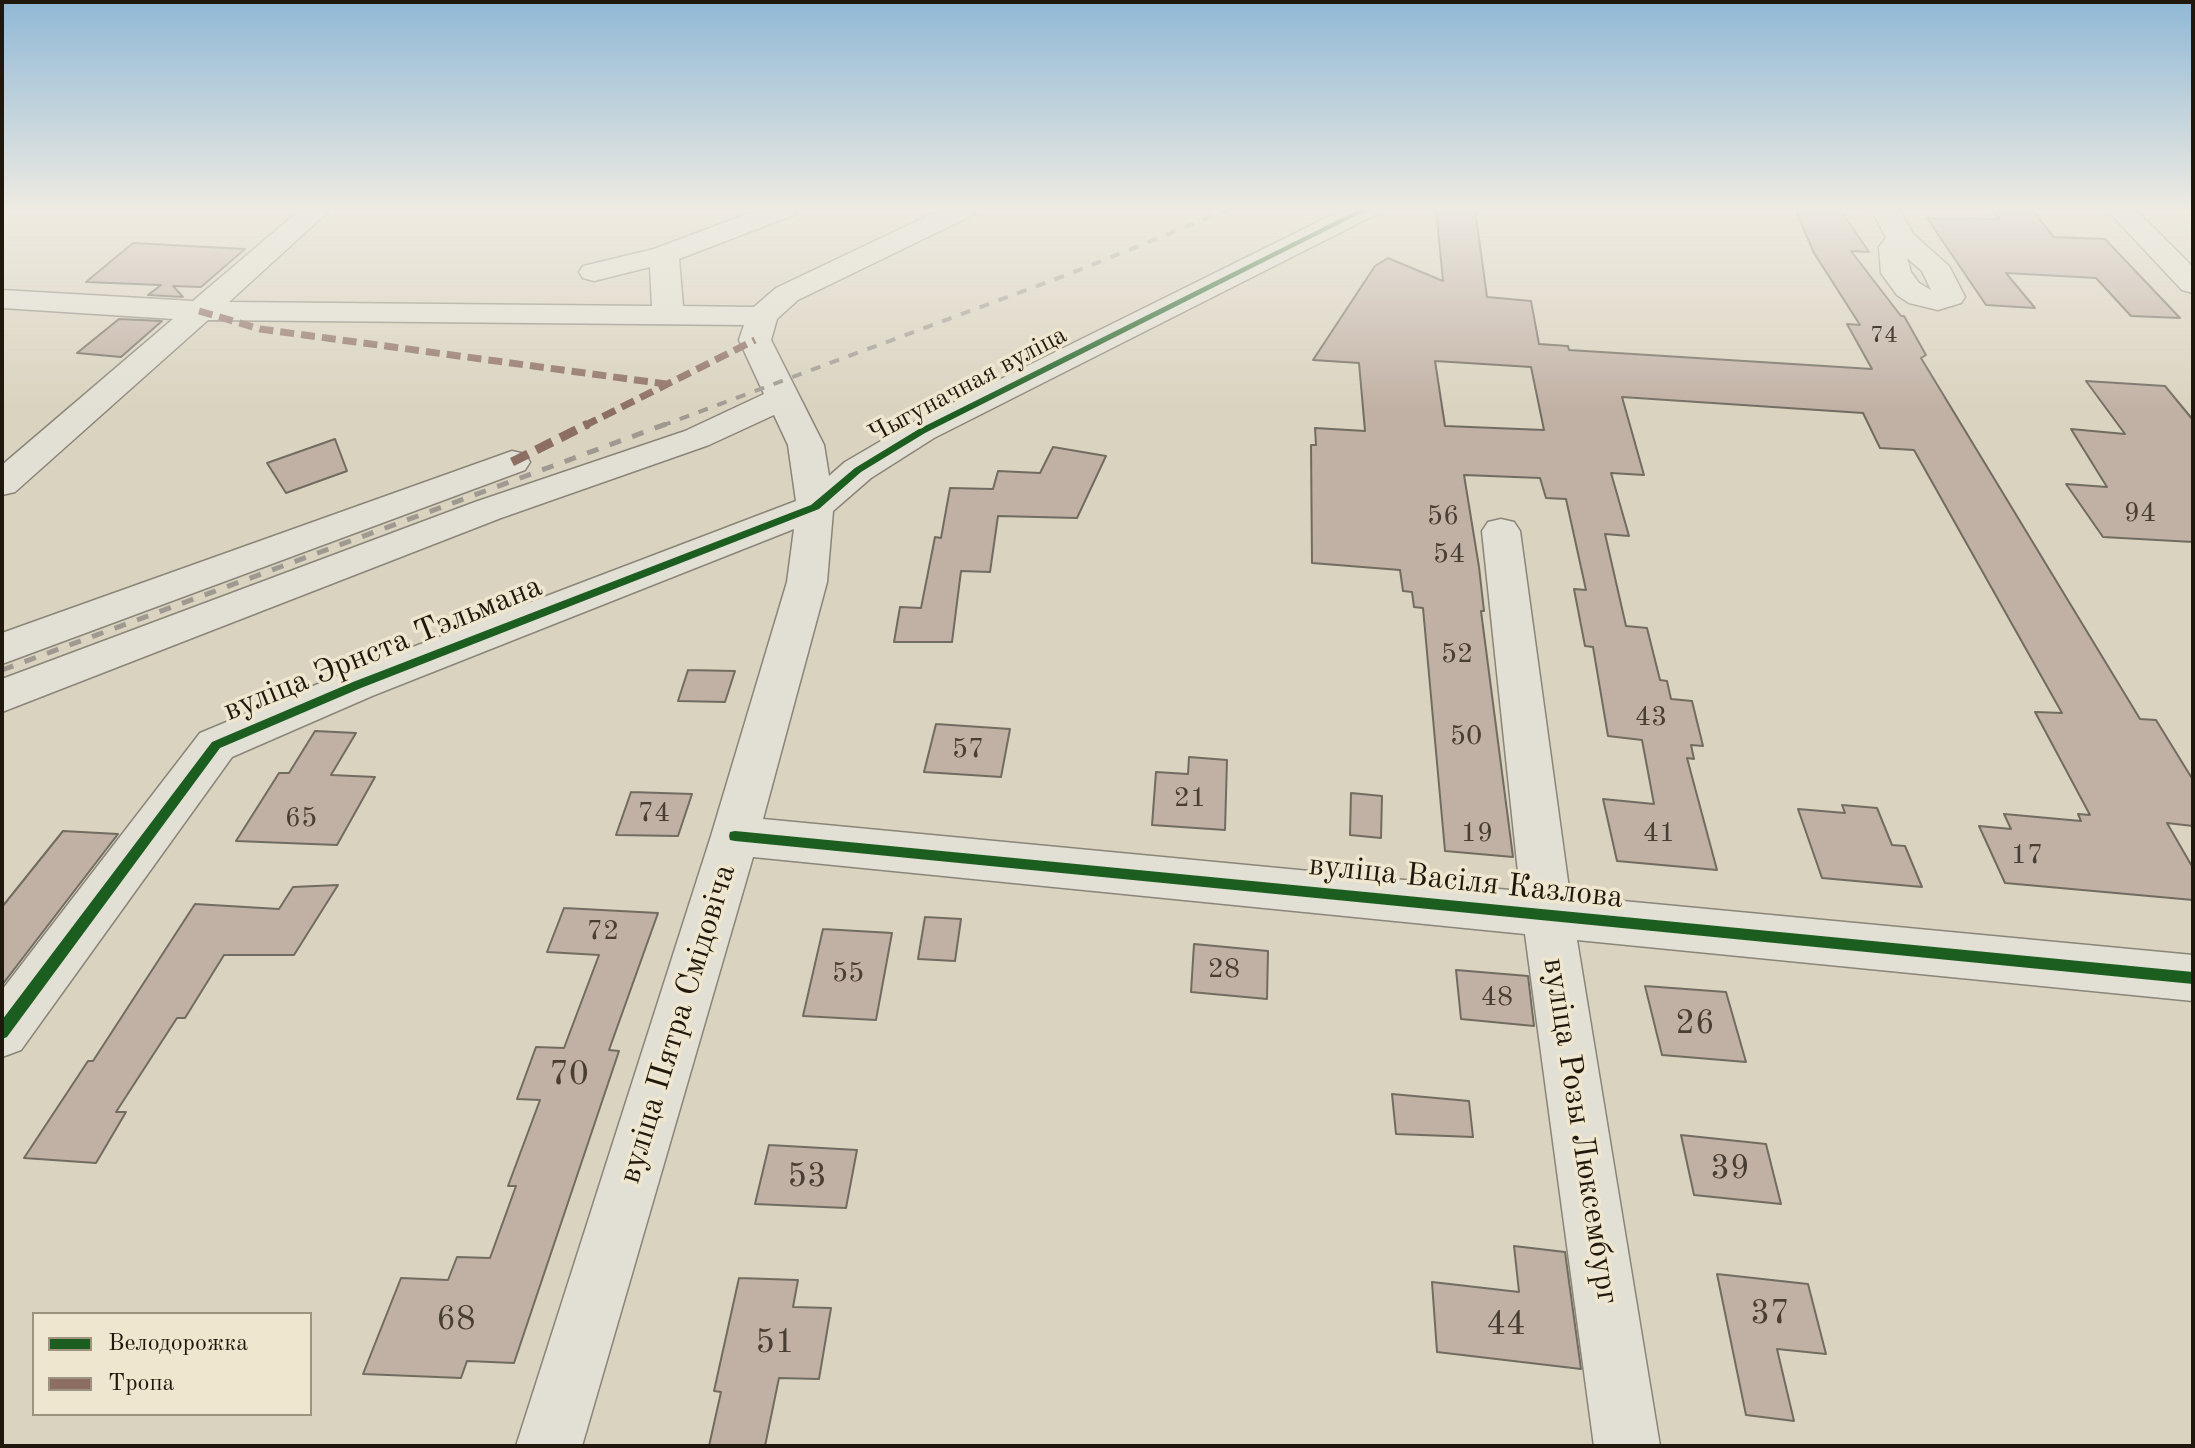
<!DOCTYPE html>
<meta charset="utf-8">
<style>
body{margin:0}
#map{position:relative;width:2195px;height:1448px;overflow:hidden;background:#dad3bf;font-family:"Old Standard TT",serif}
canvas{display:block}
.frame{position:absolute;inset:0;border:4px solid #21180d;pointer-events:none}
.legend{position:absolute;left:32px;top:1312px;width:280px;height:104px;box-sizing:border-box;background:#eee6ce;border:2px solid #9c9481;margin:0;padding:10px 14px;list-style:none;font-size:24px;color:#21180d}
.legend li{display:flex;align-items:center;gap:16px;height:40px}
.legend b{width:40px;border:2px solid #9c9481}
</style>
<div id="map">
<canvas width="2195" height="1448"></canvas>
<div class="frame"></div>
<ul class="legend">
<li><b style="height:10px;background:#1b5e20"></b>Велодорожка</li>
<li><b style="height:10px;background:#8d6e63"></b>Тропа</li>
</ul>
</div>
<script>
const context = document.querySelector('canvas').getContext('2d');
context.lineJoin = 'round';
function fillPath(path, color) { context.fillStyle = color; context.fill(path, 'evenodd'); }
const toPath = rows => new Path2D(rows.map(r => 'M' + r).join(''));
function stroke(path, color, width, dash) { context.strokeStyle = color; context.lineWidth = width; context.lineCap = dash ? 'butt' : 'round'; context.setLineDash(dash || []); context.stroke(path); }
function drawText(font, color, halo, rows, align = 'center') {
  context.font = font + ' "Old Standard TT",serif'; context.lineWidth = 7; context.setLineDash([]); context.textBaseline = 'middle'; context.strokeStyle = halo; context.fillStyle = color; for (const [text, x, y, turn = 0] of rows) {
    context.save(); context.translate(x, y); context.rotate((+turn || 0) * Math.PI / 180); context.textAlign = isNaN(turn) ? turn : align; if (halo) context.strokeText(text, 0, 0); context.fillText(text, 0, 0); context.restore();
  }
}
const building = toPath([
 [1436,209,1475,209,1487,297,1531,301,1539,344,1568,346,1569,350,1872,369,1847,324,1860,325,1814,253,1795,209,1840,209,1869,252,1851,251,1901,316,1904,316,1926,355,1921,358,2140,719,2156,720,2193,780,2193,826,2167,823,2193,868,2193,900,2005,883,1979,826,2011,829,2004,814,2081,821,2078,814,2090,815,2035,712,2062,713,1914,450,1880,448,1863,413,1622,397,1644,475,1611,473,1629,536,1605,534,1626,626,1647,628,1660,680,1667,681,1671,699,1692,701,1703,746,1691,745,1694,759,1687,758,1717,870,1617,861,1603,799,1654,804,1642,740,1608,736,1593,647,1585,646,1574,589,1586,590,1566,499,1546,498,1540,478,1464,475,1479,567,1484,611,1481,611,1513,857,1445,851,1423,608,1414,607,1412,592,1403,591,1400,570,1312,563,1311,445,1316,445,1315,428,1365,431,1359,363,1313,360,1375,266,1388,258,1443,281,1436,209],
 [1435,361,1531,367,1544,430,1445,426,1435,361],
 [1990,209,2031,209,2054,237,2105,239,2180,318,2131,316,2096,278,2006,273,2035,308,1986,305,1927,218,1999,219,1990,209],
 [133,243,245,249,201,287,173,286,183,297,148,295,161,285,86,282,133,243],
 [119,319,162,321,121,357,77,353,119,319],
 [2086,381,2165,386,2193,420,2193,542,2103,537,2066,484,2107,487,2071,429,2125,434,2086,381],
 [335,439,347,471,286,493,267,463,335,439],
 [1053,447,1106,456,1077,518,998,516,990,572,961,571,952,642,894,642,900,607,921,608,935,537,941,538,950,488,993,489,998,471,1040,473,1053,447],
 [688,670,735,671,725,702,678,701,688,670],
 [936,724,1010,729,1001,777,924,772,936,724],
 [315,731,356,733,331,775,375,777,337,845,236,841,279,773,289,773,315,731],
 [1189,757,1227,760,1225,830,1152,825,1156,772,1188,774,1189,757],
 [631,792,692,794,678,836,616,835,631,792],
 [1351,793,1382,796,1381,838,1350,835,1351,793],
 [1842,805,1877,808,1892,845,1905,846,1922,887,1822,878,1798,809,1845,813,1842,805],
 [63,831,118,834,2,985,2,907,63,831],
 [338,885,294,955,224,955,185,1018,177,1018,116,1112,126,1112,96,1163,24,1158,88,1061,93,1061,195,904,279,909,293,887,338,885],
 [564,908,658,913,609,1050,619,1051,514,1363,467,1361,461,1378,363,1374,401,1278,448,1280,457,1257,490,1258,516,1186,508,1186,540,1100,517,1099,536,1047,564,1048,599,955,547,952,564,908],
 [925,917,961,919,955,961,918,959,925,917],
 [823,929,892,933,876,1020,803,1016,823,929],
 [1194,944,1268,951,1267,999,1191,992,1194,944],
 [1456,970,1528,976,1534,1026,1461,1019,1456,970],
 [1645,986,1726,992,1746,1062,1662,1055,1645,986],
 [1392,1094,1469,1101,1473,1137,1396,1134,1392,1094],
 [1681,1135,1766,1144,1781,1204,1694,1195,1681,1135],
 [769,1145,857,1150,846,1208,755,1204,769,1145],
 [1514,1246,1565,1252,1581,1369,1437,1352,1432,1282,1519,1292,1514,1246],
 [1717,1274,1808,1284,1826,1354,1777,1349,1794,1421,1746,1415,1717,1274],
 [739,1278,798,1280,793,1307,831,1308,819,1379,779,1378,765,1446,709,1446,721,1392,714,1391,739,1278]
]);
const minor = toPath([
 [301,209,331,209,229,302,652,306,650,267,594,281,583,278,579,272,583,266,654,249,760,209,798,209,794,215,679,259,683,306,754,307,776,288,942,209,977,209,973,215,798,300,777,319,771,340,824,445,829,476,845,462,910,424,1344,209,1379,209,1375,215,934,438,871,478,833,511,827,582,763,819,1520,891,1482,531,1488,522,1501,519,1514,522,1520,531,1570,896,2193,955,2193,1001,1577,940,1660,1446,1594,1446,1525,934,753,857,582,1446,516,1446,711,836,787,582,794,529,372,696,232,757,21,1050,2,1057,2,990,200,733,342,674,796,501,788,445,774,415,709,445,501,518,2,712,2,679,475,502,685,431,764,394,739,340,744,325,208,320,15,492,2,495,2,465,173,319,2,308,2,290,193,301,301,209],
 [1871,209,1899,209,1913,234,1949,266,1965,297,1961,303,1938,310,1909,303,1897,295,1881,273,1879,247,1886,238,1871,209],
 [1907,258,1922,271,1931,290,1919,283,1911,272,1907,258],
 [2106,209,2135,209,2193,267,2193,293,2182,290,2106,209],
 [512,451,525,454,530,462,525,470,2,664,2,633,512,451]
]);
const railFar1 = toPath([
 [661,426,1072,273,1230,209]
]);
const rail = toPath([
 [2,670,666,424]
]);
const quietFar1 = toPath([
 [199,311,260,329,666,384],
 [584,426,755,340]
]);
const quiet = toPath([
 [512,462,588,424]
]);
const cycleway = toPath([
 [1360,209,1369,209,925,433,861,472,819,509,361,688,220,748,7,1037,2,1039,2,1020,212,742,353,682,811,505,855,468,919,429,1360,209],
 [735,831,2193,972,2193,984,735,841,730,840,729,836,730,832,735,831]
]);
const farNumbernames = [
 ["74",1884,336]
];
const farStreetnames = [
 ["Чыгуначная вуліца",968,385,-28]
];
const numberNames = [
 ["94",2140,514],
 ["56",1443,517],
 ["54",1449,555],
 ["52",1457,655],
 ["43",1651,718],
 ["50",1466,737],
 ["57",968,750],
 ["21",1190,799],
 ["74",654,814],
 ["65",301,819],
 ["19",1477,834],
 ["41",1659,834],
 ["17",2027,856],
 ["72",603,932],
 ["28",1224,970],
 ["55",848,974],
 ["48",1497,998]
];
const streetNames = [
 ["вуліца Эрнста Тэльмана",383,649,-22],
 ["вуліца Васіля Казлова",1466,882,6],
 ["вуліца Пятра Смідовіча",678,1024,-73],
 ["вуліца Розы Люксембург",1580,1131,81]
];
const nearNumbernames = [
 ["26",1695,1024],
 ["70",569,1075],
 ["39",1730,1169],
 ["53",807,1177],
 ["37",1770,1314],
 ["68",456,1320],
 ["44",1506,1325],
 ["51",775,1343]
];
fillPath(building, '#c1b0a4');
stroke(building, '#716c61', 2);
stroke(minor, '#8a8579', 3);
fillPath(minor, '#e2dfd4');
stroke(railFar1, '#9e9a92', 4, [10, 10]);
stroke(rail, '#9e9a92', 5, [12, 12]);
stroke(quietFar1, '#8d6e63', 7, [14, 7]);
stroke(quiet, '#8d6e63', 9, [18, 9]);
fillPath(cycleway, '#1b5e20');
const sky = context.createLinearGradient(0, 0, 0, 411);
sky.addColorStop(0, '#90b8d6');
sky.addColorStop(0.51, '#eeebe2');
sky.addColorStop(1, '#eeebe200');
context.fillStyle = sky;
context.fillRect(0, 0, 2195, 411);
drawText('24px', '#493e33', null, farNumbernames);
drawText('26px', '#21180d', '#eee6ce', farStreetnames);
drawText('28px', '#493e33', null, numberNames);
drawText('32px', '#21180d', '#eee6ce', streetNames);
drawText('34px', '#493e33', null, nearNumbernames);
</script>
